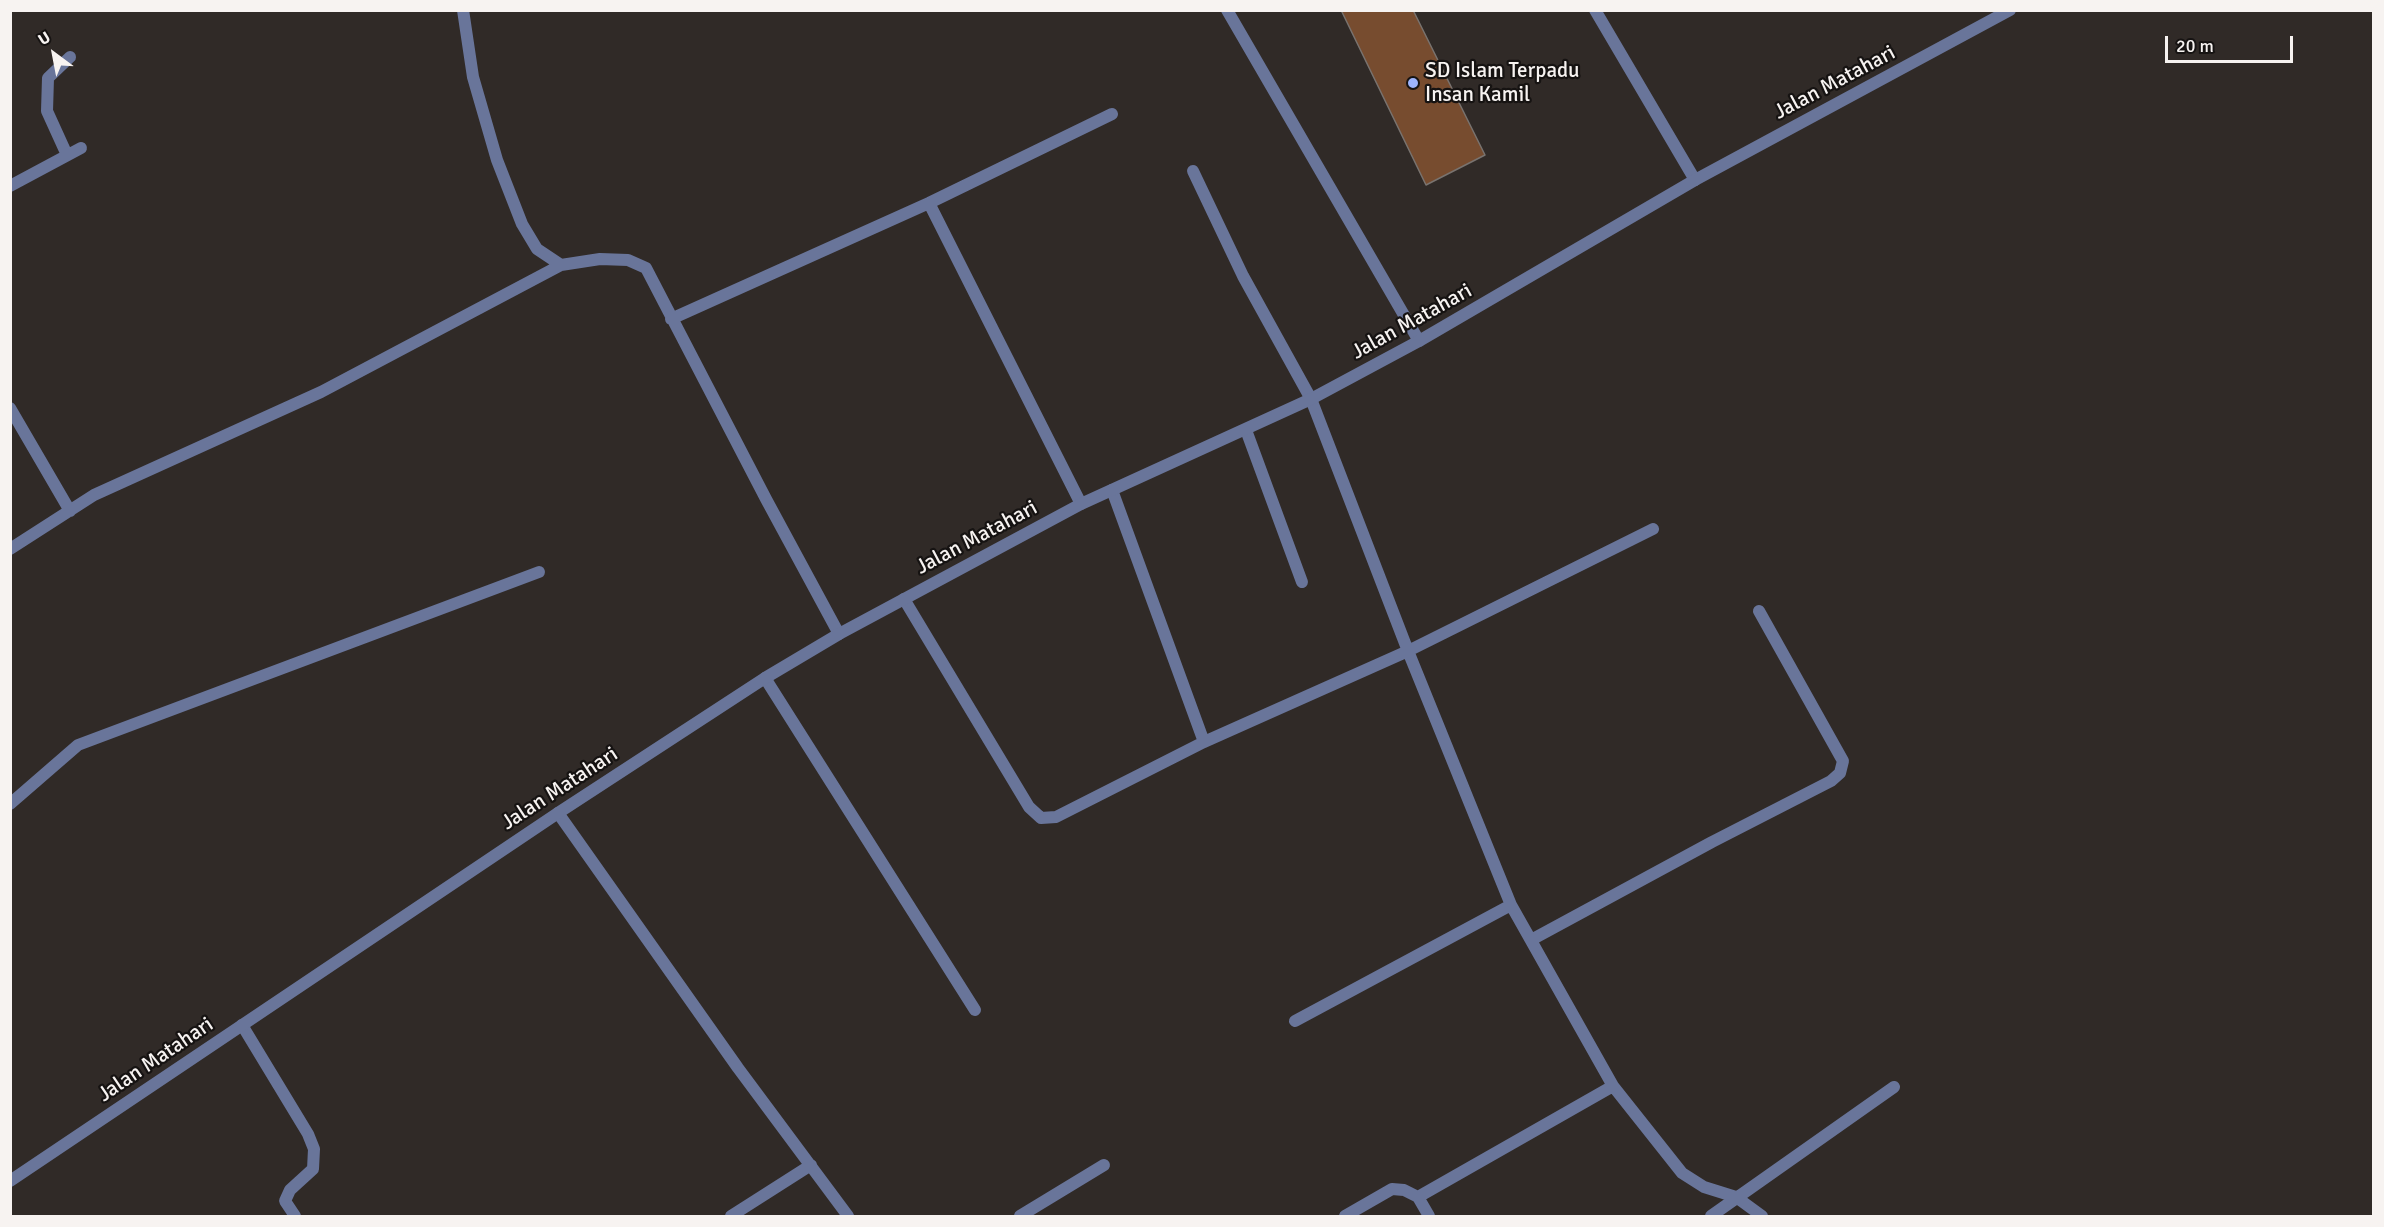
<!DOCTYPE html>
<style>
body{margin:0}
#map{position:relative;width:2384px;height:1227px;overflow:hidden;background:#302a27;font-family:Signika,sans-serif}
canvas{display:block}
.frame{position:absolute;inset:0;border:12px solid #f7f3f1;pointer-events:none}
.north{position:absolute;left:24px;top:24px;width:60px;height:60px;-webkit-text-stroke:4px #161312;paint-order:stroke;rotate:328deg;font-size:16px;font-weight:700;line-height:24px;text-align:center;color:#f7f3f1}
.north::after{content:'';display:block;margin:auto;width:21px;height:27px;background:#f7f3f1;clip-path:polygon(50% 0,100% 100%,50% 72%,0 100%)}
.scale{position:absolute;left:2165px;top:36px;width:128px;height:27px;box-sizing:border-box;border:3px solid #f7f3f1;border-top:0;padding-left:8px;font-size:18px;line-height:21px;white-space:nowrap;color:#f7f3f1;-webkit-text-stroke:4px #161312;paint-order:stroke}
</style>
<div id="map">
<canvas width="2384" height="1227"></canvas>
<div class="frame"></div>
<div class="north">U</div>
<div class="scale">20 m</div>
</div>
<script>
const context = document.querySelector('canvas').getContext('2d');
context.lineJoin = 'round';
function fillPath(path, color) { context.fillStyle = color; context.fill(path, 'evenodd'); }
const toPath = rows => new Path2D(rows.map(r => 'M' + r).join(''));
function stroke(path, color, width, dash) { context.strokeStyle = color; context.lineWidth = width; context.lineCap = dash ? 'butt' : 'round'; context.setLineDash(dash || []); context.stroke(path); }
function drawText(font, color, halo, rows, align = 'center') {
  context.font = font + ' Signika,sans-serif'; context.lineWidth = 4.5; context.setLineDash([]); context.textBaseline = 'middle'; context.strokeStyle = halo; context.fillStyle = color; for (const [text, x, y, turn = 0] of rows) {
    context.save(); context.translate(x, y); context.rotate((+turn || 0) * Math.PI / 180); context.textAlign = isNaN(turn) ? turn : align; if (halo) context.strokeText(text, 0, 0); context.fillText(text, 0, 0); context.restore();
  }
}
const building = toPath([
 [1341,10,1413,10,1485,155,1426,185,1341,10]
]);
const minor = toPath([
 [463,10,473,77,497,160,522,224,537,249,561,265],
 [1227,10,1419,341],
 [1595,10,1695,180],
 [67,155,47,111,48,78,70,57],
 [1193,171,1243,276,1311,399,1408,651,1511,905,1613,1086,1682,1173,1704,1187,1736,1197,1762,1216],
 [10,186,81,148],
 [929,203,1081,504],
 [671,319,929,203,1112,114],
 [10,408,70,511],
 [1246,430,1302,582],
 [1112,490,1204,742],
 [10,549,94,495,321,392,561,265,600,259,628,260,646,268,766,499,839,634],
 [904,599,1029,807,1041,818,1056,817,1204,742,1408,651,1653,529],
 [765,678,975,1010],
 [10,804,78,745,539,572],
 [558,813,738,1068,848,1216],
 [1531,940,1712,842,1831,781,1840,773,1843,761,1759,611],
 [1295,1021,1511,905],
 [242,1025,308,1134,314,1149,313,1169,290,1190,285,1201,295,1216],
 [1418,1197,1613,1086],
 [731,1216,811,1165],
 [1020,1216,1104,1165],
 [1345,1216,1392,1189,1404,1190,1418,1197,1429,1216],
 [1711,1216,1894,1087]
]);
const tertiary = toPath([
 [10,1181,558,813,765,678,839,634,1081,504,1311,399,1419,341,1695,180,2010,10]
]);
const markers = [
 [1413,83,6,"#9db4fd"]
];
const poiNames = [
 ["SD Islam Terpadu",1425,71],
 ["Insan Kamil",1425,95]
];
const streetNames = [
 ["Jalan Matahari",1835,83,-28],
 ["Jalan Matahari",1412,322,-29],
 ["Jalan Matahari",977,538,-28],
 ["Jalan Matahari",560,789,-33],
 ["Jalan Matahari",156,1060,-34]
];
fillPath(building, '#774c2f');
stroke(building, '#79736f', 1.5);
stroke(minor, '#69759a', 12);
stroke(tertiary, '#69759a', 12);
for (const [x, y, r, color] of markers) { const dot = new Path2D(); dot.arc(x, y, r, 0, 2 * Math.PI); context.fillStyle = color; context.fill(dot); stroke(dot, '#161312', 2); }
drawText('21px', '#f7f3f1', '#161312', poiNames, 'left');
drawText('21px', '#f7f3f1', '#161312', streetNames);
</script>
